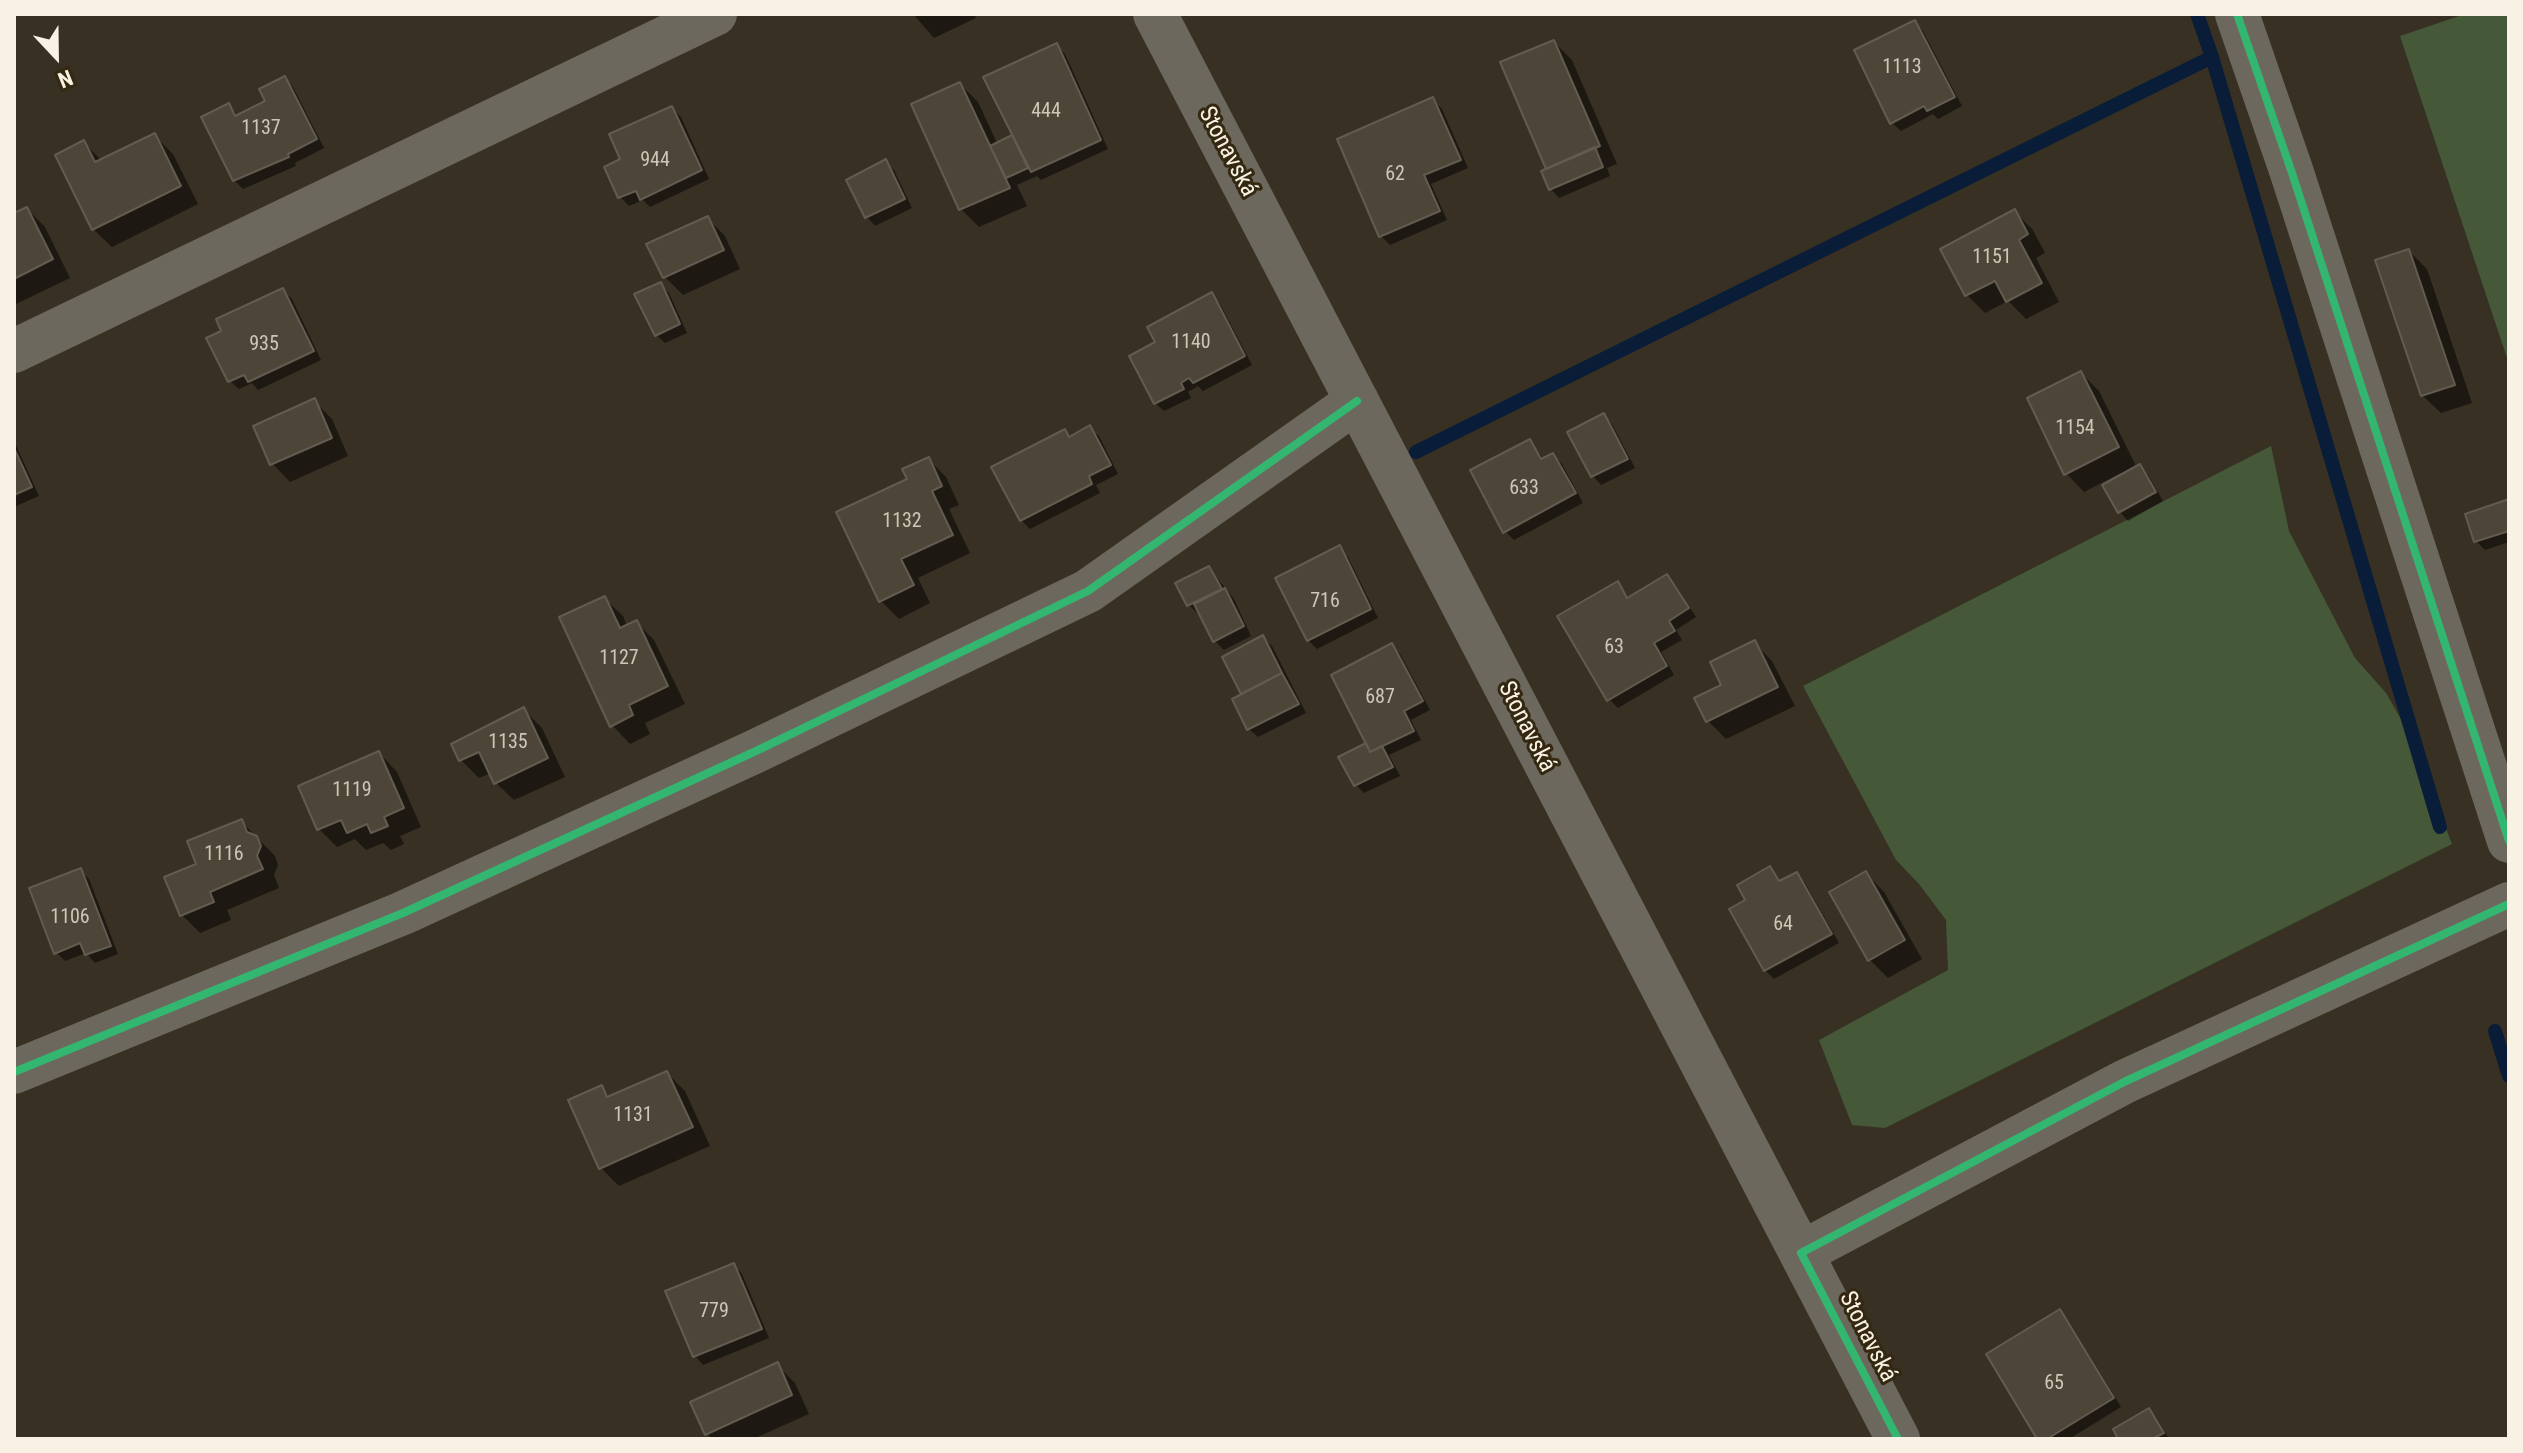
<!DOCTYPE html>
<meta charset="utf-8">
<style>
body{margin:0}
#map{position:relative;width:2523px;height:1453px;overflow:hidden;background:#373023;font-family:"Roboto Condensed",sans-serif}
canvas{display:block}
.frame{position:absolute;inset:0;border:16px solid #f9f1e3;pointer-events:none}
.north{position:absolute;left:16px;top:16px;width:80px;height:80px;-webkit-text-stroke:6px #342811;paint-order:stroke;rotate:158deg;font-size:22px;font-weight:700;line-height:32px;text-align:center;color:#f9f1e3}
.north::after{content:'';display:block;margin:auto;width:28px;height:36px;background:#f9f1e3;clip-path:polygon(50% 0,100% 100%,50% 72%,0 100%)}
</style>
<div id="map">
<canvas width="2523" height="1453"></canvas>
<div class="frame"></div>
<div class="north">N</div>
</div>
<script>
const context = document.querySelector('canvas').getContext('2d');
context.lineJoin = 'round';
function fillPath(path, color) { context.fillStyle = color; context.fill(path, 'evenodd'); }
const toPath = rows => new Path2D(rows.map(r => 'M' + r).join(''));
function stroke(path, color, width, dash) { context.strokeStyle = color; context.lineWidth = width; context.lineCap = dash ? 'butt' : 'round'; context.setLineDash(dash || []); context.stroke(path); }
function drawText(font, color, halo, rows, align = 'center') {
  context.font = font + ' "Roboto Condensed",sans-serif'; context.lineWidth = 6; context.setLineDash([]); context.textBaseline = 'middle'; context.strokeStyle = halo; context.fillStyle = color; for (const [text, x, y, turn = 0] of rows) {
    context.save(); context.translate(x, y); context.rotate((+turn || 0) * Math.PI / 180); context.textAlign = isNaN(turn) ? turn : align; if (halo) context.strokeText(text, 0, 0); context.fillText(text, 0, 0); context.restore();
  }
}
const green = toPath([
 [2465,14,2509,14,2509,364,2400,36],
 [2271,446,2289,531,2355,658,2386,693,2410,735,2452,844,1885,1128,1852,1125,1819,1040,1948,970,1946,920,1919,884,1896,860,1803,686]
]);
const shadow = toPath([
 [913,14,974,14,976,18,934,38],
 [1915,22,1923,31,1962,106,1938,119,1933,114,1901,131,1892,123],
 [1554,42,1572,60,1617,164,1607,168,1610,176,1559,198,1551,189],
 [1056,45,1065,54,1108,149,1041,180,1037,176,1017,185,1027,206,979,227,961,209,960,84,978,102,998,145,1014,136],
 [285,78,293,87,324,148,295,163,296,166,243,189,234,180,229,106,238,116,268,102],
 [1433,100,1442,109,1468,168,1431,184,1447,220,1390,245,1381,236],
 [672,108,681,117,709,179,650,207,643,200,629,206,620,197,606,168,622,160],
 [155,136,173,154,198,204,112,247,93,229,84,143,102,161],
 [885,162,894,170,912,208,875,226,867,217],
 [27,209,45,227,70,278,14,305,14,215],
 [2015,212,2033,230,2045,253,2036,258,2059,302,2026,319,2008,301,1985,313,1967,295],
 [707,218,725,236,740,269,683,295,665,277],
 [2409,251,2427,269,2472,403,2441,413,2422,395],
 [660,284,669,293,687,333,665,343,656,335],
 [283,290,292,299,321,360,258,390,252,383,239,389,230,381],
 [1212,295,1220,304,1252,365,1203,391,1198,386,1188,392,1191,398,1164,411,1155,403,1157,343],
 [2081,373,2099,391,2137,468,2139,466,2148,475,2163,501,2128,521,2120,512,2105,486,2123,476,2121,473,2084,492,2066,473],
 [314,401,332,419,348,456,290,482,272,463],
 [1604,416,1612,424,1635,468,1601,485,1593,476],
 [1090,428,1099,436,1118,474,1096,485,1100,493,1030,529,1021,520,1064,432,1071,438],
 [14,441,39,496,14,507],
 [1530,441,1544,460,1553,455,1562,464,1583,503,1514,540,1505,531],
 [928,459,946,477,959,505,949,509,970,553,918,578,930,603,899,619,881,601,910,480],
 [2509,501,2509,542,2485,550,2476,541],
 [1339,548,1348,557,1378,618,1317,649,1308,640],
 [1209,568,1234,599,1251,636,1224,650,1215,641,1201,613,1198,614,1189,605,1178,584],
 [1667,576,1675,585,1696,617,1676,630,1682,640,1661,652,1674,675,1618,708,1609,699,1617,584,1630,599],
 [604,598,623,616,627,626,636,622,654,640,685,704,645,723,650,734,630,744,612,725],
 [1263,638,1272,646,1306,713,1258,737,1249,729,1244,695,1224,658],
 [1754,643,1772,661,1795,706,1726,739,1708,721,1724,686],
 [1392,646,1400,654,1430,710,1411,720,1421,740,1389,755,1400,776,1364,793,1355,784,1368,744],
 [524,710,542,728,565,777,514,800,495,782,491,773,479,778,461,760],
 [379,753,397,772,421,827,400,836,404,844,391,850,383,843,366,850,355,839,337,847,319,829],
 [241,821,275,856,278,865,274,875,279,888,227,910,231,920,200,933,182,915,199,865],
 [1770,868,1781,882,1796,874,1805,883,1839,943,1774,979,1765,970,1747,901],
 [80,871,89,879,118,954,95,963,86,953,65,961,56,952],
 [1866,873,1884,892,1922,959,1888,978,1870,960,1832,892],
 [667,1073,685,1091,710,1146,619,1186,601,1168,571,1101,601,1088,611,1098],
 [734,1265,742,1274,769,1338,703,1365,695,1356],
 [2060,1312,2068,1320,2121,1407,2069,1439,2040,1439],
 [777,1365,795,1383,809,1414,753,1439,712,1439,707,1433],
 [2149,1410,2157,1419,2169,1439,2121,1439]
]);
const stream = toPath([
 [2197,14,2212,57,2440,827],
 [1416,452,2212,57],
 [2495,1031,2509,1076]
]);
const building = toPath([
 [1915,20,1955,97,1927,111,1924,106,1890,124,1854,50,1915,20],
 [1554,40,1600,146,1546,169,1500,62,1554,40],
 [1057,43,1101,140,1031,172,983,77,1057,43],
 [285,76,317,139,288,154,289,157,233,181,201,117,229,103,235,116,265,101,259,89,285,76],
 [960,82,1010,188,959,210,911,104,960,82],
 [1433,97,1461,160,1424,175,1440,211,1379,237,1337,139,1433,97],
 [672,106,702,170,640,200,636,191,618,198,604,167,620,159,609,134,672,106],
 [155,133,181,186,92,230,55,155,84,140,95,162,155,133],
 [1012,135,1028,168,1006,178,990,146,1012,135],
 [1595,147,1603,167,1549,190,1541,171,1595,147],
 [886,159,905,199,865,218,846,180,886,159],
 [27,207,53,259,14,279,14,213,27,207],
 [2015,209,2028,234,2019,240,2042,283,2006,302,1995,281,1965,296,1940,249,2015,209],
 [708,216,724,250,663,278,646,244,708,216],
 [2409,249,2455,385,2421,396,2375,260,2409,249],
 [661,282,680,324,655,336,634,294,661,282],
 [283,288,314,351,248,382,244,375,228,382,206,338,221,331,216,319,283,288],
 [1212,292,1245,356,1193,383,1189,378,1181,383,1184,389,1154,404,1129,356,1155,342,1147,327,1212,292],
 [2081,371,2119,447,2064,475,2027,398,2081,371],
 [315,398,332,438,270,465,253,426,315,398],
 [1604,413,1628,459,1591,477,1567,432,1604,413],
 [1090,425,1111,465,1089,476,1092,484,1020,521,991,467,1065,429,1069,437,1090,425],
 [1530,439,1541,459,1553,453,1576,493,1503,533,1470,470,1530,439],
 [14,448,32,487,14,495,14,448],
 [929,457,942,486,932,491,953,535,901,559,914,585,879,602,836,512,907,479,902,469,929,457],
 [2140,464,2156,492,2118,513,2102,485,2140,464],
 [2509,499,2509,531,2474,542,2465,514,2509,499],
 [1340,545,1371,609,1307,641,1275,578,1340,545],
 [1209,566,1222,589,1187,606,1175,583,1209,566],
 [1667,574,1689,608,1669,621,1675,631,1654,643,1667,666,1607,701,1557,616,1618,581,1627,598,1667,574],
 [1225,588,1244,626,1213,642,1194,604,1225,588],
 [605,596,620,628,637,620,668,686,629,705,633,715,610,727,559,617,605,596],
 [1263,635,1282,673,1241,694,1222,657,1263,635],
 [1755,640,1778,687,1706,722,1694,698,1721,685,1710,662,1755,640],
 [1392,643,1423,701,1404,711,1414,731,1370,752,1331,675,1392,643],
 [1282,673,1299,704,1247,730,1232,699,1282,673],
 [524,707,548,758,494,784,479,752,459,761,451,744,524,707],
 [1366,743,1370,752,1382,746,1393,767,1354,786,1338,757,1366,743],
 [379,751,404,808,384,817,388,826,371,833,367,824,347,833,341,820,317,830,298,786,379,751],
 [242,819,247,832,257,836,261,846,257,856,263,869,210,892,214,902,180,916,164,877,196,864,187,841,242,819],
 [1770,866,1779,881,1797,872,1832,934,1764,971,1729,909,1745,900,1737,885,1770,866],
 [81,868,111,946,85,955,80,943,54,954,29,888,81,868],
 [1866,871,1905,940,1868,961,1829,892,1866,871],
 [667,1071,693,1127,599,1169,568,1100,602,1085,607,1097,667,1071],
 [734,1263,762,1329,693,1357,665,1291,734,1263],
 [2060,1309,2114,1398,2047,1439,2037,1439,1986,1354,2060,1309],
 [778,1362,792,1395,705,1435,690,1402,778,1362],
 [2149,1408,2164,1433,2152,1439,2118,1439,2113,1429,2149,1408]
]);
const minor = toPath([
 [1155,14,1898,1439],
 [2237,14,2291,170,2509,841],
 [14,351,715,14],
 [14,1072,403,913,756,751,1088,591,1357,401],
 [1801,1253,2124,1082,2509,904]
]);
const cycleway = toPath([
 [2237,14,2291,170,2509,841],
 [14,1072,403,913,756,751,1088,591,1357,401],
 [1898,1439,1801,1253,2124,1082,2509,904]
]);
const numberNames = [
 ["1113",1902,68],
 ["444",1046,112],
 ["1137",261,129],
 ["944",655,161],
 ["62",1395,175],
 ["1151",1992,258],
 ["1140",1191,343],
 ["935",264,345],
 ["1154",2075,429],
 ["633",1524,489],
 ["1132",902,522],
 ["716",1325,602],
 ["63",1614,648],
 ["1127",619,659],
 ["687",1380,698],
 ["1135",508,743],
 ["1119",352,791],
 ["1116",224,855],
 ["1106",70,918],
 ["64",1783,925],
 ["1131",633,1116],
 ["779",714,1312],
 ["65",2054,1384]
];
const streetNames = [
 ["Stonavská",1227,152,62],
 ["Stonavská",1526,727,63],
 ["Stonavská",1867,1337,63]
];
fillPath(green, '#455939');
fillPath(shadow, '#0007');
stroke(stream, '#091d38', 14);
fillPath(building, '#4d4638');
stroke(building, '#615b50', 2);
stroke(minor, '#6d685e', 44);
stroke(cycleway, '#33b770', 8);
drawText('20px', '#cec6b8', null, numberNames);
drawText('24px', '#f9f1e3', '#342811', streetNames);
</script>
